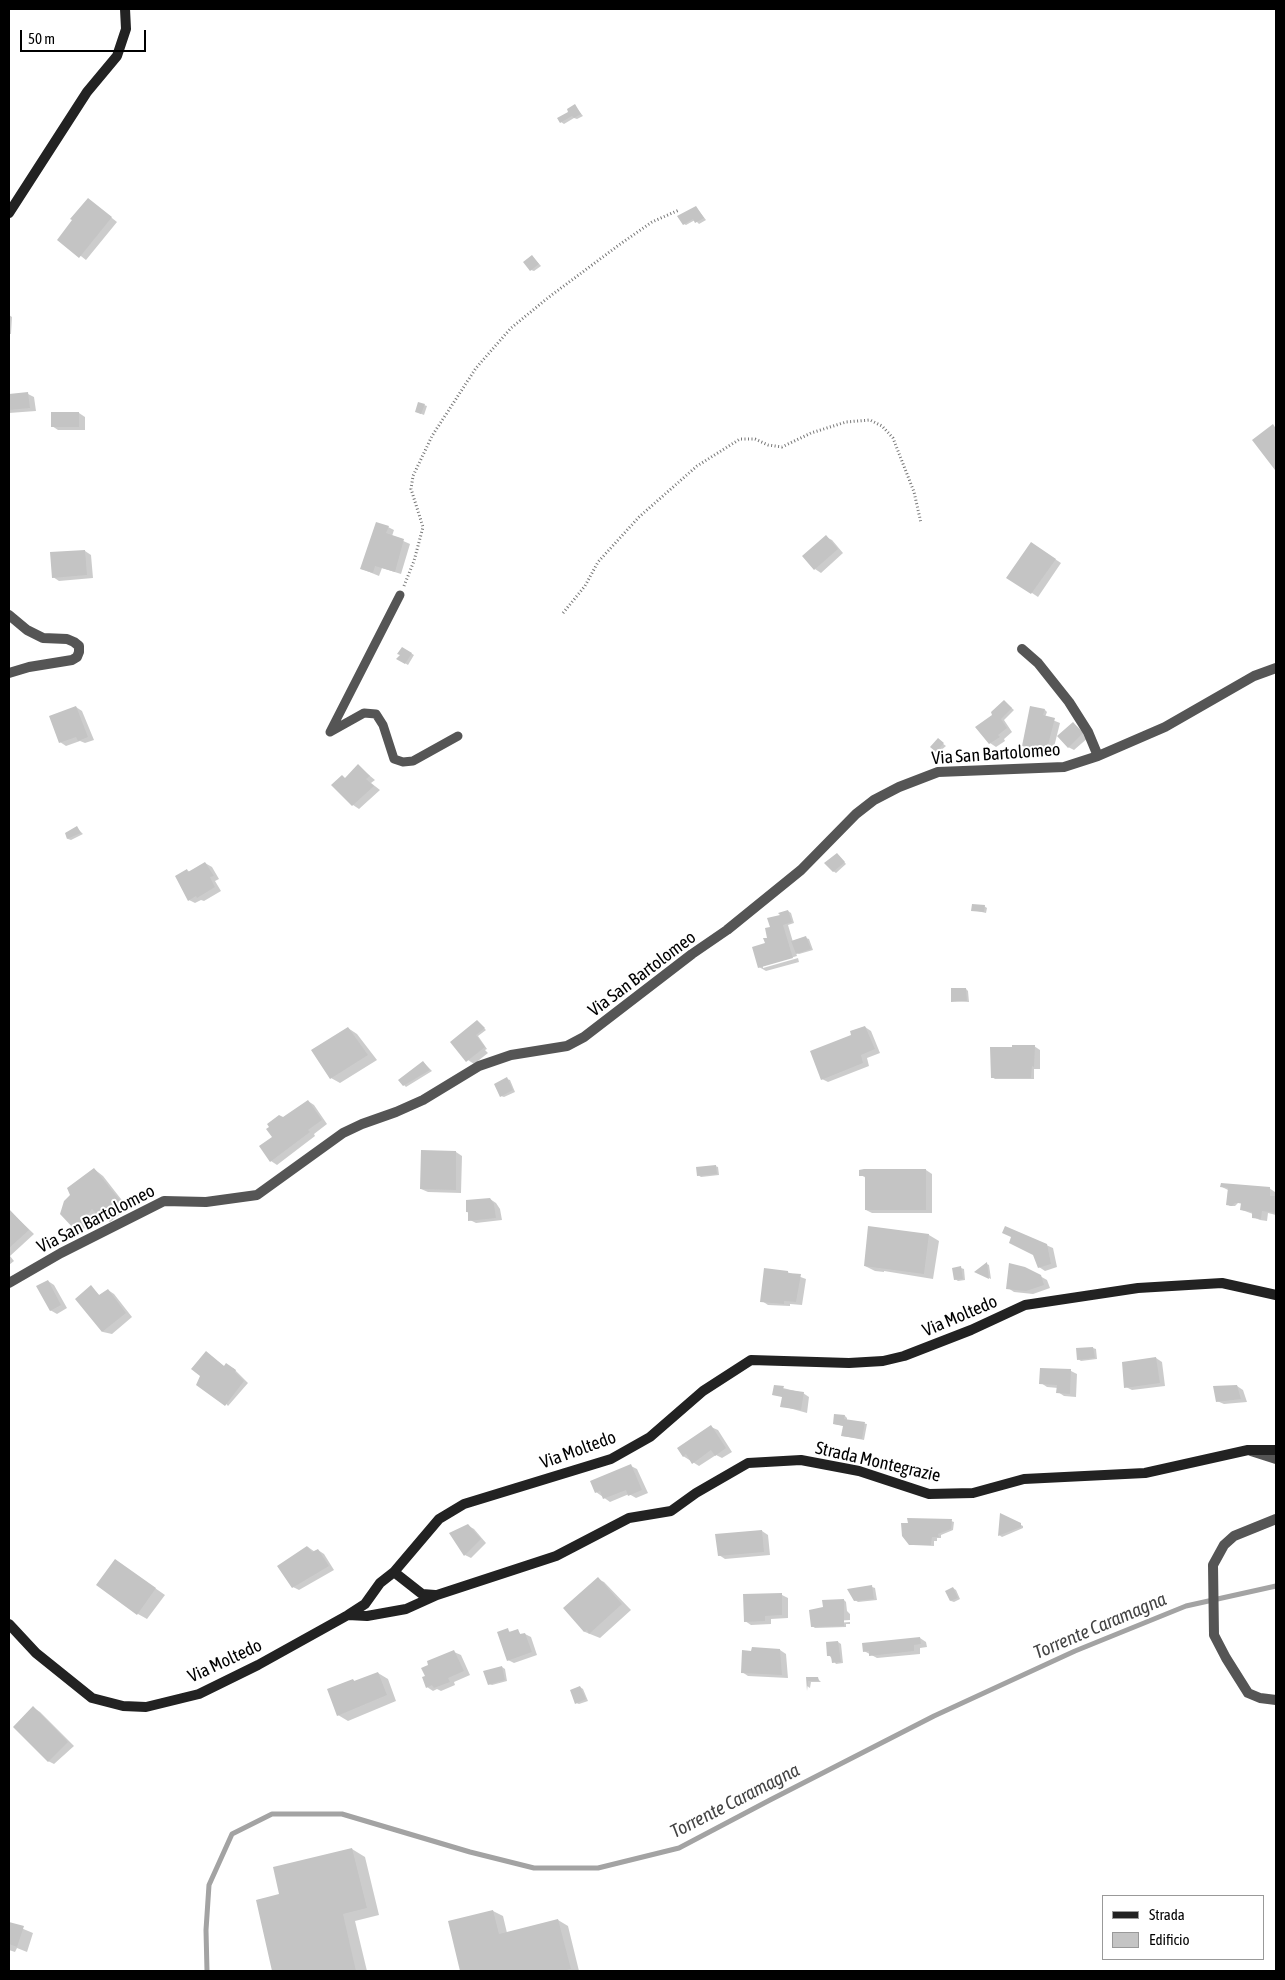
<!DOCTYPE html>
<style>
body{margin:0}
#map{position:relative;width:1285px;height:1980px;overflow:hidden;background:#fff;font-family:"Asap Condensed",sans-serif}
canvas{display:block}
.frame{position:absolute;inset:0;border:10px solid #000;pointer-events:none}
.legend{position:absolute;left:1102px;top:1895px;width:162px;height:65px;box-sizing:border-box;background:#fff;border:1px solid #999;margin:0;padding:6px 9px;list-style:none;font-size:15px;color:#000}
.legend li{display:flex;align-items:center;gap:10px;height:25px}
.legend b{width:25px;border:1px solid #999}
.scale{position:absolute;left:20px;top:30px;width:126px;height:22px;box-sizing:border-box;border:2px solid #000;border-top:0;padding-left:6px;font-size:15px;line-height:18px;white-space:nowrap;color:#000;-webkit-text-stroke:4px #fff;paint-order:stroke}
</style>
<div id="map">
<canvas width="1285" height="1980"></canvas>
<div class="frame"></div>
<ul class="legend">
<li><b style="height:6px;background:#222"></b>Strada</li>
<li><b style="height:14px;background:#c4c4c4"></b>Edificio</li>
</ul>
<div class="scale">50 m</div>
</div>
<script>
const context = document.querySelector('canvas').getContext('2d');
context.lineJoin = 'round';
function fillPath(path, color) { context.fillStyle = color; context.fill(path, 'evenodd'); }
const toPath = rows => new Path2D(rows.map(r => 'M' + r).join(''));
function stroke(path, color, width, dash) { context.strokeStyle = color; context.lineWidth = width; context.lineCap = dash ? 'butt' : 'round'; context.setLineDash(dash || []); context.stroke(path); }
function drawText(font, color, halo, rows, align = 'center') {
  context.font = font + ' "Asap Condensed",sans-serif'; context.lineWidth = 4; context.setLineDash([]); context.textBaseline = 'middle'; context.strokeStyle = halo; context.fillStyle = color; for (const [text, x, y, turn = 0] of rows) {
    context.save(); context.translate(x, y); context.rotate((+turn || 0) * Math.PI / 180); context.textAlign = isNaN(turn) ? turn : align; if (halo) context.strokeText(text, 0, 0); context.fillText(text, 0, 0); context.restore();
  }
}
const shadow = toPath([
 [575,106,583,116,577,119,574,118,564,124,561,122],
 [88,199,117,222,86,260,59,239],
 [696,207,706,220,699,224,695,220,686,225,684,224],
 [532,256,541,266,534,271,531,270],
 [9,315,12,317,11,334,9,334],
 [28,394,34,397,36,411,9,413,9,395],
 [424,405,427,406,424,415,419,413],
 [79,413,85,417,85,430,58,430,52,426],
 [1273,426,1276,428,1276,469,1254,440],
 [388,527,394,530,392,536,410,544,401,574,382,568,379,576,362,569],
 [826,537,832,540,843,553,821,573,815,569],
 [1037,547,1061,563,1038,597,1008,577],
 [85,551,91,555,93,578,59,581,53,577],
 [402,648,414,655,408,665,398,659,402,655],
 [1007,704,1014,710,1004,720,1012,732,1004,739,1005,741,996,747,990,743],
 [76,707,82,711,94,740,85,743,80,741,66,746,60,742],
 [1031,708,1045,710,1047,712,1045,717,1060,723,1053,751,1044,749,1043,753,1023,746],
 [1073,723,1089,737,1074,750,1068,747],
 [938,740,946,746,939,752,937,751],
 [358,766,375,780,371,783,380,790,359,809,353,805,333,785,346,779],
 [77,828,83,834,71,840,68,839,66,833],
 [839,856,846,864,836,873,833,871],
 [205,863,212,867,219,879,215,881,221,891,204,901,201,900,195,903,189,900,187,870,190,872],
 [984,906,987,908,986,913,973,910],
 [788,911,791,913,794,923,788,925,793,942,806,938,809,939,813,950,799,954,796,953,797,956,763,966,763,968,798,958,799,962,766,971,759,967,772,928,781,916],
 [966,989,968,991,969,1002,953,1001],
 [479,1023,486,1030,478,1036,487,1049,485,1050,488,1053,474,1064,468,1060],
 [865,1027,871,1031,880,1053,867,1058,869,1066,828,1082,822,1079],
 [348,1028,357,1034,377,1060,340,1083,331,1078],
 [1034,1046,1040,1050,1040,1069,1034,1069,1034,1079,995,1079,992,1077],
 [424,1063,432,1071,406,1087,404,1085],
 [507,1079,510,1080,515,1092,504,1097,501,1096],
 [308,1101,314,1105,327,1124,314,1134,315,1136,277,1165,271,1161,261,1147,274,1138],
 [456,1152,462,1156,461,1193,428,1192,421,1189],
 [715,1166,718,1167,719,1175,701,1177,698,1175],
 [94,1169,103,1176,128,1208,110,1222,98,1213,81,1232,75,1229],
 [926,1170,932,1174,932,1213,872,1213,866,1210,866,1178,861,1175],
 [1222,1187,1269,1188,1275,1192,1276,1215,1268,1213,1267,1221,1260,1220,1253,1217,1253,1214,1242,1210,1243,1204,1238,1203,1235,1206,1230,1206,1227,1204,1228,1190],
 [490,1199,496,1203,500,1209,502,1220,476,1223,470,1220,469,1213,467,1212],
 [9,1210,34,1234,10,1256,14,1261,9,1265],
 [869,1228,929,1235,939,1241,933,1279,884,1271,884,1272,875,1271,865,1266],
 [1046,1245,1053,1248,1057,1267,1045,1271,1039,1267,1034,1255],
 [987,1264,989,1265,991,1279,977,1272],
 [961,1268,964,1269,965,1280,958,1281,955,1279],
 [787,1272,806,1279,802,1305,790,1304,790,1306,768,1305,762,1301],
 [1040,1276,1047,1280,1050,1288,1033,1294,1014,1292,1008,1288],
 [48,1281,54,1285,67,1308,57,1314,50,1310],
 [91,1287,100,1296,108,1290,114,1294,132,1317,112,1334,103,1332,77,1299],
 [1093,1348,1096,1349,1097,1359,1081,1361,1078,1359],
 [212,1357,225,1367,233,1368,248,1383,228,1406,202,1375],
 [1156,1358,1162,1362,1165,1386,1132,1390,1126,1387],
 [1041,1369,1071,1371,1077,1374,1076,1397,1064,1396,1058,1392,1058,1388,1047,1387,1041,1383],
 [775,1386,803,1393,809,1397,807,1413,782,1406,784,1397,774,1394],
 [1237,1386,1243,1390,1247,1402,1224,1404,1217,1401],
 [835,1415,845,1416,847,1418,847,1420,867,1424,864,1440,843,1436,845,1426,834,1424],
 [711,1427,718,1430,732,1452,722,1458,716,1455,699,1466,683,1456],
 [631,1466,637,1469,648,1493,636,1498,629,1494,610,1502,596,1492],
 [1001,1515,1023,1526,1023,1528,1002,1537,999,1535],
 [951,1521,954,1522,953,1530,941,1535,941,1538,937,1538,937,1541,934,1541,934,1546,913,1545,909,1544],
 [467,1525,474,1529,486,1543,471,1558,465,1555],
 [762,1531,768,1535,770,1555,725,1559,719,1555],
 [308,1547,315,1552,318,1550,324,1554,334,1570,299,1590,293,1587],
 [116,1561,165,1595,147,1619,138,1614],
 [598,1579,604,1582,631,1610,600,1638,585,1632,568,1613],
 [872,1587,875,1588,877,1600,858,1602,855,1600],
 [953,1588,956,1590,960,1599,954,1602,951,1601],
 [782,1595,788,1598,788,1618,771,1619,771,1624,751,1625,745,1621],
 [844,1600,846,1602,847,1611,850,1614,850,1620,819,1622,819,1624,850,1622,850,1624,846,1624,846,1627,815,1628,812,1626,827,1608],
 [508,1630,511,1633,518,1631,521,1635,525,1634,531,1637,537,1655,514,1663,508,1660],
 [920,1638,926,1642,927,1647,920,1648,920,1654,877,1658,864,1651],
 [838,1642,841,1644,843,1663,836,1664,829,1655],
 [780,1650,786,1654,788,1678,748,1676,742,1672],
 [454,1652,461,1655,470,1675,454,1682,455,1685,441,1691,437,1689,433,1691,427,1687],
 [502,1667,505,1669,507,1681,492,1685,489,1684],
 [378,1673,388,1679,396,1701,348,1721,338,1715,353,1680,356,1682],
 [807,1679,818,1679,821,1682,811,1682,810,1688,807,1686],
 [580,1687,583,1689,588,1701,579,1704,576,1703],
 [34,1708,40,1712,74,1746,54,1764,48,1761],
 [352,1849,365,1857,379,1915,355,1921,367,1971,273,1971,257,1900,281,1895],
 [493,1911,503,1916,507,1933,558,1920,568,1926,579,1971,462,1971,449,1922],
 [9,1923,33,1933,27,1952,17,1948,15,1952,9,1950]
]);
const stream = toPath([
 [207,1971,206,1930,209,1885,232,1834,272,1814,342,1814,470,1852,534,1868,598,1868,679,1848,770,1800,934,1716,1075,1651,1186,1606,1276,1586]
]);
const building = toPath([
 [575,104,581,114,574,118,572,116,560,123,557,118,568,112,567,109],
 [88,198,112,217,79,258,57,240,72,220,70,219],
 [696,206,704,218,695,223,693,219,683,225,677,216],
 [532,255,539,264,530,271,523,262],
 [28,392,30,408,9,410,9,394],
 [418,402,425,404,421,414,415,412],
 [51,412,79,412,79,427,51,427],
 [1273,424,1276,429,1275,470,1252,440],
 [376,522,389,526,386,533,404,539,395,572,375,566,373,573,360,569],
 [826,535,838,549,814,570,802,556],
 [1031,542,1056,559,1031,594,1006,578],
 [85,550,87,575,52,578,50,552],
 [402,647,412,653,405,664,396,659,400,655,397,654],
 [1004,700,1012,708,1001,719,1007,728,998,735,1000,737,989,744,975,727,992,715,991,712],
 [76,706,88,737,78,741,76,737,59,743,49,716],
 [1030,706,1045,709,1043,715,1055,718,1047,749,1038,747,1037,750,1022,746],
 [1073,722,1083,733,1068,748,1057,736],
 [938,738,944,743,936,752,930,747],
 [358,764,370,776,366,779,374,786,352,806,331,785,342,775,345,778],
 [77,826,81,833,67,839,65,833],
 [837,853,845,862,833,872,824,863],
 [205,862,214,876,210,877,215,887,197,898,196,896,188,901,175,876,187,869,188,872],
 [972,904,985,905,984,912,971,911],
 [788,910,792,922,783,925,793,958,758,968,752,947,765,943,763,938,767,938,765,928,770,927,767,918,780,915,778,913],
 [806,936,811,949,796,954,791,941],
 [951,988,966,988,967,1001,951,1002],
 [477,1020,485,1028,476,1035,485,1047,466,1062,450,1042],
 [865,1026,875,1049,861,1055,863,1063,821,1080,810,1051,851,1035,850,1031],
 [348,1027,368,1055,330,1079,311,1050],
 [1012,1045,1035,1045,1034,1067,1032,1066,1031,1078,991,1078,990,1047,1012,1047],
 [423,1061,430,1070,403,1086,398,1080],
 [507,1077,513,1090,500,1097,494,1084],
 [308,1100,322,1120,308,1130,310,1132,270,1162,259,1146,272,1137,266,1129,269,1127,267,1124,279,1115,283,1117],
 [421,1150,456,1151,456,1190,420,1189],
 [716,1165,717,1174,697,1176,696,1167],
 [94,1168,123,1204,103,1220,92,1209,75,1230,60,1214,64,1201,70,1195,67,1188],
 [864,1169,926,1169,926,1210,865,1210,865,1176,859,1176,859,1170],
 [1221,1183,1270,1187,1270,1196,1276,1196,1276,1213,1262,1211,1261,1219,1252,1218,1252,1212,1240,1210,1241,1203,1235,1203,1232,1206,1226,1205,1228,1188,1220,1187],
 [490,1198,494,1204,496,1218,468,1221,468,1212,466,1212,466,1200],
 [9,1209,29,1230,9,1248],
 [868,1226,929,1234,924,1274,864,1266],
 [1005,1226,1047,1244,1051,1264,1038,1268,1033,1255,1009,1243,1011,1237,1002,1233],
 [987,1262,989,1279,974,1272],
 [1009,1263,1025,1267,1041,1275,1044,1285,1026,1291,1006,1289],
 [961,1266,963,1279,954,1280,952,1268],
 [764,1268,788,1271,788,1273,801,1274,796,1302,784,1301,784,1304,760,1302],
 [48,1280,61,1305,50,1311,36,1286],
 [91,1285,99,1295,108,1289,126,1313,102,1332,75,1299],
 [1093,1347,1095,1358,1077,1360,1076,1348],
 [206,1351,224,1366,226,1363,236,1370,235,1372,244,1381,225,1406,196,1385,200,1376,191,1369],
 [1156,1357,1160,1383,1124,1388,1122,1362],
 [1040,1368,1071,1369,1070,1394,1056,1393,1057,1385,1039,1384],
 [774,1385,784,1386,783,1389,804,1392,801,1410,780,1407,782,1397,772,1395],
 [1237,1385,1241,1399,1216,1402,1213,1386],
 [834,1414,845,1415,844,1419,865,1422,862,1439,841,1436,843,1426,833,1424],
 [711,1425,726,1448,715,1456,711,1450,692,1464,686,1454,683,1457,677,1448],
 [631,1464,642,1490,628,1496,626,1490,603,1499,600,1491,595,1493,590,1481],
 [1000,1513,1021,1523,1021,1527,998,1536],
 [907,1518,952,1519,951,1529,938,1534,939,1537,932,1537,931,1545,909,1545,902,1536,901,1523,908,1523],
 [468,1524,481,1539,464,1556,449,1533],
 [762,1530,764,1552,718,1556,715,1534],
 [307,1546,312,1552,318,1549,329,1566,292,1588,277,1566],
 [115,1559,156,1588,137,1615,96,1585],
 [598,1577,622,1604,589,1634,587,1630,584,1632,563,1608],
 [872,1585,874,1599,854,1601,847,1589],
 [953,1587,958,1598,950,1601,945,1591],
 [782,1593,782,1615,765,1616,765,1621,744,1622,743,1594],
 [844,1599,844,1626,811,1627,809,1610,823,1607,822,1600],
 [508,1628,509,1632,518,1629,520,1634,525,1633,532,1652,507,1661,497,1632],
 [920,1637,921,1644,914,1645,914,1651,869,1656,869,1651,863,1652,862,1643],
 [838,1641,841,1662,832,1663,831,1656,827,1656,826,1642],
 [752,1647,780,1649,782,1675,741,1673,742,1650,751,1651],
 [454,1650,464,1671,448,1678,450,1682,434,1688,432,1685,426,1688,422,1677,425,1676,421,1668,428,1665,427,1661],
 [502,1666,505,1680,488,1685,483,1671],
 [378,1672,387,1695,337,1716,327,1689,353,1679,354,1681],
 [806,1677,818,1677,819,1681,808,1681,807,1691],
 [580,1686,586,1699,575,1704,570,1690],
 [33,1706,68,1742,48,1762,13,1727],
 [352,1848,367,1908,343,1914,356,1971,272,1971,256,1900,279,1894,273,1867],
 [493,1910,499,1934,558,1919,571,1969,563,1971,460,1971,448,1921],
 [9,1922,24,1926,17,1947,9,1944]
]);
const path = toPath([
 [404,586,414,561,423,527,411,489,413,476,432,436,476,368,511,328,549,297,623,242,652,222,679,210],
 [563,613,585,586,598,562,639,517,697,466,740,439,755,439,768,445,782,447,811,433,846,422,870,420,882,426,893,438,914,492,921,523]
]);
const lane = toPath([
 [400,595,330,732,364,713,376,714,383,725,394,759,403,762,413,761,458,736]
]);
const street = toPath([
 [9,615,27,630,43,638,67,639,74,642,79,646,79,652,77,657,72,660,29,667,9,673],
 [1022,649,1038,663,1069,702,1088,732,1098,756],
 [9,1283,61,1253,164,1201,206,1202,257,1195,343,1133,362,1124,396,1112,423,1100,479,1066,511,1055,567,1046,584,1037,692,954,727,930,801,870,856,814,874,800,899,787,938,772,1064,767,1098,756,1165,727,1254,676,1276,668],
 [1251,1451,1276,1459],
 [1276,1519,1234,1536,1224,1545,1213,1565,1214,1635,1226,1658,1248,1693,1260,1698,1276,1700]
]);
const secondary = toPath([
 [9,213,87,92,117,56,126,29,125,9],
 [394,1572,422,1594,435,1595],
 [348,1615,367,1616,406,1609,437,1595,556,1556,629,1518,671,1511,696,1493,748,1463,801,1460,859,1471,929,1494,973,1493,1024,1479,1145,1473,1248,1450,1276,1450],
 [9,1624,36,1653,92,1698,123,1706,146,1707,199,1694,258,1665,348,1615,365,1604,380,1583,394,1572,439,1519,464,1504,611,1459,650,1437,703,1391,751,1360,849,1363,883,1361,904,1356,971,1330,1025,1305,1138,1288,1222,1283,1276,1295]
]);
const streetNames = [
 ["Via San Bartolomeo",996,754,-4],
 ["Via San Bartolomeo",642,974,-37],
 ["Via San Bartolomeo",96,1219,-27],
 ["Via Moltedo",960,1316,-23],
 ["Via Moltedo",578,1450,-20],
 ["Strada Montegrazie",878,1462,13],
 ["Via Moltedo",225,1661,-25]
];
const waterNames = [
 ["Torrente Caramagna",1100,1626,-23],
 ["Torrente Caramagna",735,1801,-27]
];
fillPath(shadow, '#0003');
stroke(stream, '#a3a3a3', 5);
fillPath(building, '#c4c4c4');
stroke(path, '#777', 3, [1, 2.5]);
stroke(lane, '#555', 9);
stroke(street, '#555', 10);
stroke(secondary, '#222', 10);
drawText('18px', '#000', '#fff', streetNames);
drawText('italic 19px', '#444', '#fff', waterNames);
</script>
